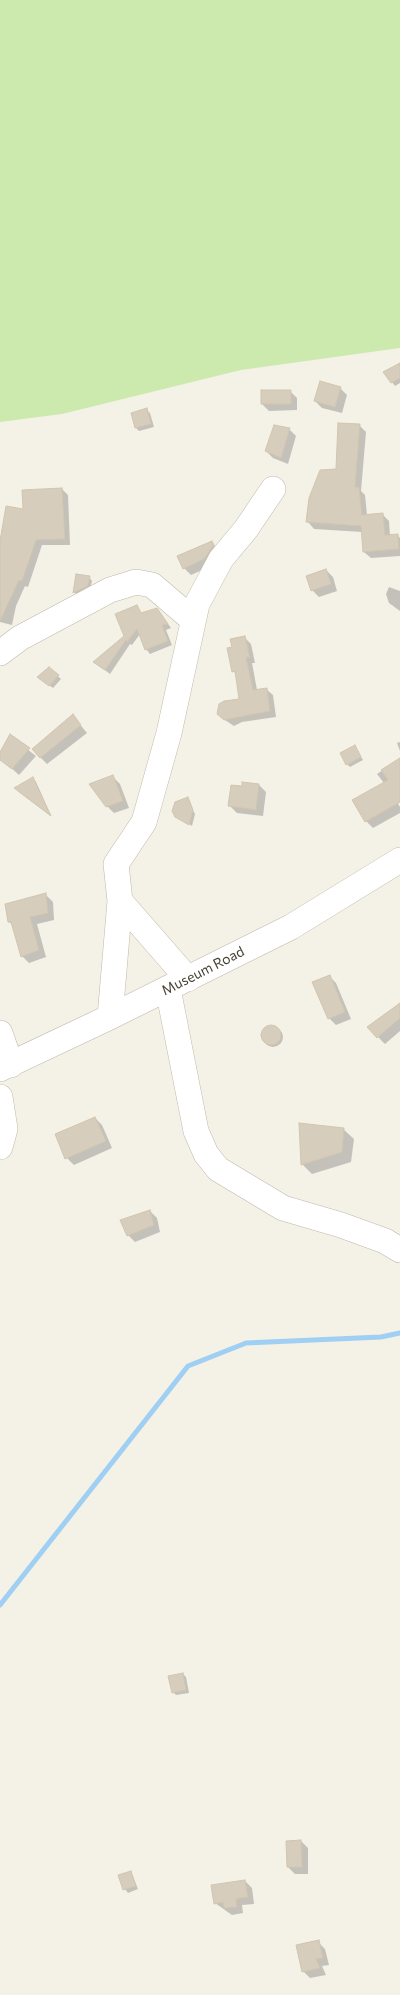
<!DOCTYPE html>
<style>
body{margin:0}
canvas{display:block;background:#f4f1e7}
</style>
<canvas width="400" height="1995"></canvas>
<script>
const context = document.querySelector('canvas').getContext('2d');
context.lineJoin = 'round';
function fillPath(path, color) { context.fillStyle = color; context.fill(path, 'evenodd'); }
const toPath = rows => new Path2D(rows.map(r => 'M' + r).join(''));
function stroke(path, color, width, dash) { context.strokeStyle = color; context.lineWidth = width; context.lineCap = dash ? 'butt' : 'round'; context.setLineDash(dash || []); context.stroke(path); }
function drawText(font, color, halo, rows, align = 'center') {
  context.font = font + ' Commissioner,sans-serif'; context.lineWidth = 4.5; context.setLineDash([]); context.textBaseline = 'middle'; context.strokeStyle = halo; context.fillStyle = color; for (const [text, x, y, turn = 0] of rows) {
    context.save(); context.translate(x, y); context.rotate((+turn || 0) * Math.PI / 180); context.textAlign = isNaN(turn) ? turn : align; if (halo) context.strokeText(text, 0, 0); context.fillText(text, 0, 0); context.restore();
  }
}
const green = toPath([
 [0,0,400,0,400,348,241,370,62,414,0,422]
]);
const shadow = toPath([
 [400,367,400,383,395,386,385,373],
 [340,388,347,395,342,413,322,408,315,401],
 [290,391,297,398,297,410,269,411,262,404],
 [146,410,150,413,154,427,139,431,136,428],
 [359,425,366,432,361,491,365,495,367,515,382,514,389,521,390,536,397,535,400,538,400,556,371,558,364,552,362,532,314,529,308,522,337,470],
 [289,429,296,436,288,464,273,458,266,451],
 [62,489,68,495,70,545,42,545,28,587,25,586,16,606,12,625,0,622,0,540,24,511],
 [211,542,218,549,211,566,191,575,184,568],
 [326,570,333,577,337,591,319,597,312,590],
 [77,576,89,577,92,581,90,589,78,596,75,593],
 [389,587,400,591,400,611,389,603,386,594],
 [136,606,142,614,161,614,171,628,166,630,172,645,150,654,146,649,140,634,132,645,130,644,110,674,94,662,126,636],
 [245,638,251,644,255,663,252,663,257,690,266,689,273,695,276,717,242,722,234,726,225,720,240,700,237,675,233,671,233,648],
 [49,668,61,679,53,688,42,680],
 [73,716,87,733,47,764,40,757],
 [10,736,36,756,19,775,0,758],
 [400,742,400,751,397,743],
 [355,747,363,760,350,767,347,764],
 [400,759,400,785,391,791,400,807,400,813,373,828,366,821,384,783,377,774],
 [113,777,120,784,129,808,114,813,107,806],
 [32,779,36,782,51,816,18,791],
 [259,785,266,792,263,816,237,813,230,806,243,788],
 [187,799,195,814,192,826,177,816],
 [46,895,53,902,54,920,37,924,46,957,29,963,22,956,14,926,9,922],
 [329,976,336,983,351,1019,336,1025,329,1018],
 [400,1005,400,1031,385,1044,378,1037],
 '263 1037a10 10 0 1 1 20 0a10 10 0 1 1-20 0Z',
 [95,1118,102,1125,112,1148,74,1165,67,1158],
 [343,1129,354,1139,351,1162,312,1174,302,1164],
 [150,1211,157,1218,160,1232,135,1242,128,1235],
 [183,1674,186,1677,189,1693,176,1695,173,1692],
 [301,1841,308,1848,308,1874,295,1874,288,1867],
 [131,1872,138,1889,128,1893,125,1889],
 [245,1881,252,1888,254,1904,242,1905,243,1913,232,1915,215,1903],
 [318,1942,325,1949,329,1965,322,1966,326,1975,310,1978,303,1971]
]);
const stream = toPath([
 [0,1605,188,1366,246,1343,381,1337,400,1333]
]);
const building = toPath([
 [400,363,400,378,391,383,383,372,400,363],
 [320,381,341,387,335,407,314,401,320,381],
 [261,390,291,390,291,404,261,404,261,390],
 [147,408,151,424,135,428,131,413,147,408],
 [338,423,360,424,355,487,359,487,362,515,383,513,385,535,398,534,399,549,363,552,361,526,306,522,309,498,320,470,336,469,338,423],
 [274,425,290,428,281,458,265,451,274,425],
 [62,488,65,539,36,540,22,581,19,580,0,621,0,541,6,506,23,509,22,490,62,488],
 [212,541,214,545,204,559,183,569,177,556,212,541],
 [326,569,331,584,311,591,306,576,326,569],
 [76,574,90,576,88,586,73,593,76,574],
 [137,605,141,613,157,608,168,624,162,625,168,641,145,650,137,629,127,642,126,640,105,670,93,662,124,636,115,614,137,605],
 [245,636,250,658,246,657,253,690,267,688,270,711,224,720,217,714,219,704,224,701,239,699,235,671,232,672,227,648,232,647,230,639,245,636],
 [49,667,59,675,49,686,37,677,49,667],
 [73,714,81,725,40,758,32,749,73,714],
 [10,734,30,748,12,769,0,760,0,752,10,734],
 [355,745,361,757,346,765,340,753,355,745],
 [400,758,400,802,365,822,352,800,388,780,381,770,400,758],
 [113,775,123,801,106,807,89,784,113,775],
 [33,777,51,816,14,788,33,777],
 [242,782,259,784,256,810,228,806,231,785,242,786,242,782],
 [188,797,193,810,189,825,175,817,172,811,175,802,188,797],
 [46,893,48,913,30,917,39,950,21,957,11,922,8,922,5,904,46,893],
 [330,975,345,1012,328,1019,312,982,330,975],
 [400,1003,400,1018,377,1038,367,1027,400,1003],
 '261 1035a10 10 0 1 1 20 0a10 10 0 1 1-20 0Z',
 [95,1117,106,1141,65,1159,55,1134,95,1117],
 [299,1123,344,1128,342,1152,301,1165,299,1123],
 [150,1210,154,1225,127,1236,120,1220,150,1210],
 [183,1673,186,1690,172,1693,168,1676,183,1673],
 [301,1840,302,1867,287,1867,286,1841,301,1840],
 [131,1871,136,1886,123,1890,118,1875,131,1871],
 [245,1880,248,1897,236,1899,237,1907,224,1908,223,1902,214,1904,211,1885,245,1880],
 [319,1940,323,1958,316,1959,320,1968,302,1972,296,1945,319,1940]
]);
const minor = toPath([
 [0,653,20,638,110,590,136,582,152,585,193,620],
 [120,901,188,979],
 [168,989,196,1131,206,1154,218,1169,283,1208,341,1225,385,1241,400,1250],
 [110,1017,120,901,116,864,144,822,169,733,197,604,221,559,246,529,273,489],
 [0,1033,11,1065],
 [0,1069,110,1017,291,927,400,860],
 [0,1097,5,1129,0,1147]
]);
const streetNames = [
 ["Museum Road",203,971,-27]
];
fillPath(green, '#cdeaae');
fillPath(shadow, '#0003');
stroke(stream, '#a0cff4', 5);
fillPath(building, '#d6cdbc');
stroke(building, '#d2c5ae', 1);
stroke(minor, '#c0b9a9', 26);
stroke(minor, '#fff', 25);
drawText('14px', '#484135', '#fff', streetNames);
</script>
